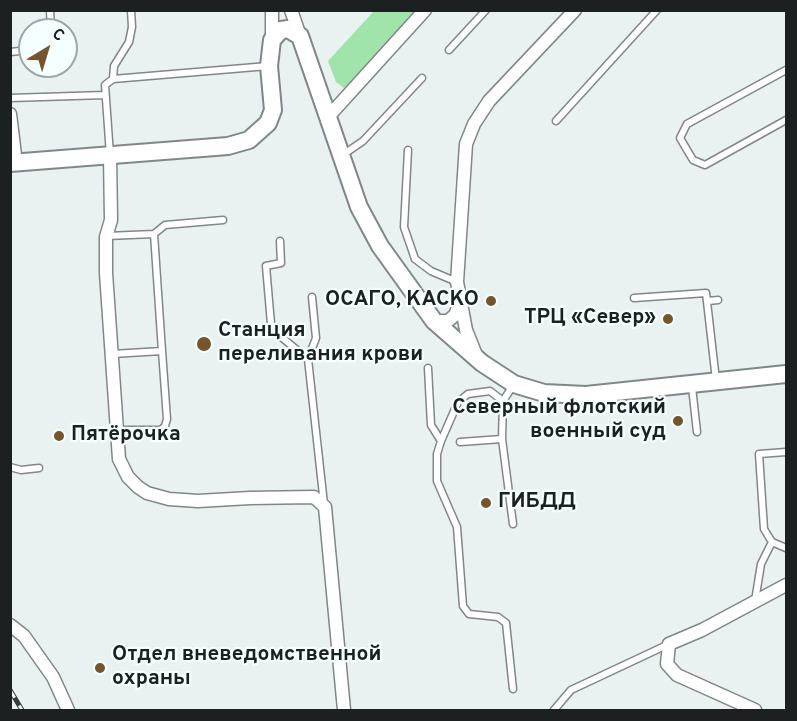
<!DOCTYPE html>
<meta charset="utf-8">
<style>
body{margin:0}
#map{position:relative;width:797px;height:721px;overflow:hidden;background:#e9f1f1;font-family:Overpass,sans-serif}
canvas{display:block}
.frame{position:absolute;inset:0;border:12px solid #1d2020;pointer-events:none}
.north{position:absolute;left:18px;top:18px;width:60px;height:60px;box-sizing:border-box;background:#f6ffff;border:2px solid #9fa6a6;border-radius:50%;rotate:38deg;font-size:16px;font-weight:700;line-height:24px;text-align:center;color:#1d2020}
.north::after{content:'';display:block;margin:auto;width:21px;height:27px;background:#75552b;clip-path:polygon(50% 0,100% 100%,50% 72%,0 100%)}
</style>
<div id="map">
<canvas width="797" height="721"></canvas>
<div class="frame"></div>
<div class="north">С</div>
</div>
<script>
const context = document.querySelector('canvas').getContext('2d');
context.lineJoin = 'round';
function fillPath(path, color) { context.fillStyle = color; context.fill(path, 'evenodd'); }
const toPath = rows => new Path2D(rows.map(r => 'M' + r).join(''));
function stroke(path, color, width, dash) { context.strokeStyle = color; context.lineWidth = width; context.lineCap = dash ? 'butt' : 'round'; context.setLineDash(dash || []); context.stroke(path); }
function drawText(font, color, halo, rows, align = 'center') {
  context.font = font + ' Overpass,sans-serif'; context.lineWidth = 4.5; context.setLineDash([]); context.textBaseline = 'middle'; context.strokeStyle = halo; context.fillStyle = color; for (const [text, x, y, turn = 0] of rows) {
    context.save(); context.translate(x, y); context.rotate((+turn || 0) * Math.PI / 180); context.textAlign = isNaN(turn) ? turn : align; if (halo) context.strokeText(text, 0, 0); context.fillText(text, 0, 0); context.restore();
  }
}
const green = toPath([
 [374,11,421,11,347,90,336,82,328,61]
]);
const lane = toPath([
 [50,10,51,30],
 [449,50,486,10],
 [10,52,30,50],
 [786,70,687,124,680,138,693,160,705,165,786,120],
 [113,79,114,66,129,42,132,27,131,10],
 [10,98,105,95],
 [556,121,657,10],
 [408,150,404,227,415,259,431,271,457,282],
 [344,154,363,141,422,78],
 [110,155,105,85,113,79,268,66],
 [107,236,154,234],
 [280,241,281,263,266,266,271,324,280,336,308,359,324,504],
 [634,298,706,293,716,380],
 [708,301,718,300],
 [112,354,162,351,154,234,165,225,223,220],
 [308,359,316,338,312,297],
 [428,368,431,425,441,441],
 [692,387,697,432],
 [503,401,514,384],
 [117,430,161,430,165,426,167,419,162,351],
 [502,439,503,401,490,391,468,394,458,402,441,441,437,454,437,481,457,527,463,606,469,614,498,617,506,623,513,689],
 [460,442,502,439,513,524],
 [786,452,759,454,764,529,772,542,786,548],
 [10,467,21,470,39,468],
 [755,601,761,564,772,542],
 [554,710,571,690,669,644]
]);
const street = toPath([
 [272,10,272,40],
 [291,10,300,36],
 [10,114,16,163],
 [328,117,425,10],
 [110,155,111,220,106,237,106,273,119,459,128,477,138,487,147,493,169,499,198,501,250,498,314,497,325,507,344,710],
 [434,321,448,321,455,315,460,303],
 [476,355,466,330,457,282,466,144,474,124,489,101,575,10],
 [10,625,24,636,53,677,68,710],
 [755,710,677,675,667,664,669,644,702,630,786,585]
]);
const secondary = toPath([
 [10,163,228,146,249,140,268,123,273,110,269,66,272,40,281,30,288,29,300,36,359,207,380,246,434,321,482,363,514,384,544,393,586,395,786,374]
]);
const rail = toPath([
 [10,690,22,710]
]);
const markers = [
 [491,301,6,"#75552b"],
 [668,319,6,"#75552b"],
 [204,344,8,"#75552b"],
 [678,421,6,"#75552b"],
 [59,436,6,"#75552b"],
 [486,503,6,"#75552b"],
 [100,668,6,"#75552b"]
];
const poiNames = [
 ["ОСАГО, КАСКО",479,301,"right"],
 ["ТРЦ «Север»",656,319,"right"],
 ["Станция",218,332],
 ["переливания крови",218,356],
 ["Северный флотский",666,409,"right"],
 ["военный суд",666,433,"right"],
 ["Пятёрочка",71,436],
 ["ГИБДД",498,503],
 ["Отдел вневедомственной",112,656],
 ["охраны",112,680]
];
fillPath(green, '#a1e4aa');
stroke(lane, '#808788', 9);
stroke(street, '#808788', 15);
stroke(secondary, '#808788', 20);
stroke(lane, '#fff', 6);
stroke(street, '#fff', 12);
stroke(secondary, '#fff', 16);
stroke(rail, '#373a3a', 5);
stroke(rail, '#f6ffff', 3, [9]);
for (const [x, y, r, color] of markers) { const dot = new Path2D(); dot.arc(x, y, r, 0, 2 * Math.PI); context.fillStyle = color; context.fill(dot); stroke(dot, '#f6ffff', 2); }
drawText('bold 21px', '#1d2020', '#f6ffff', poiNames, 'left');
</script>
